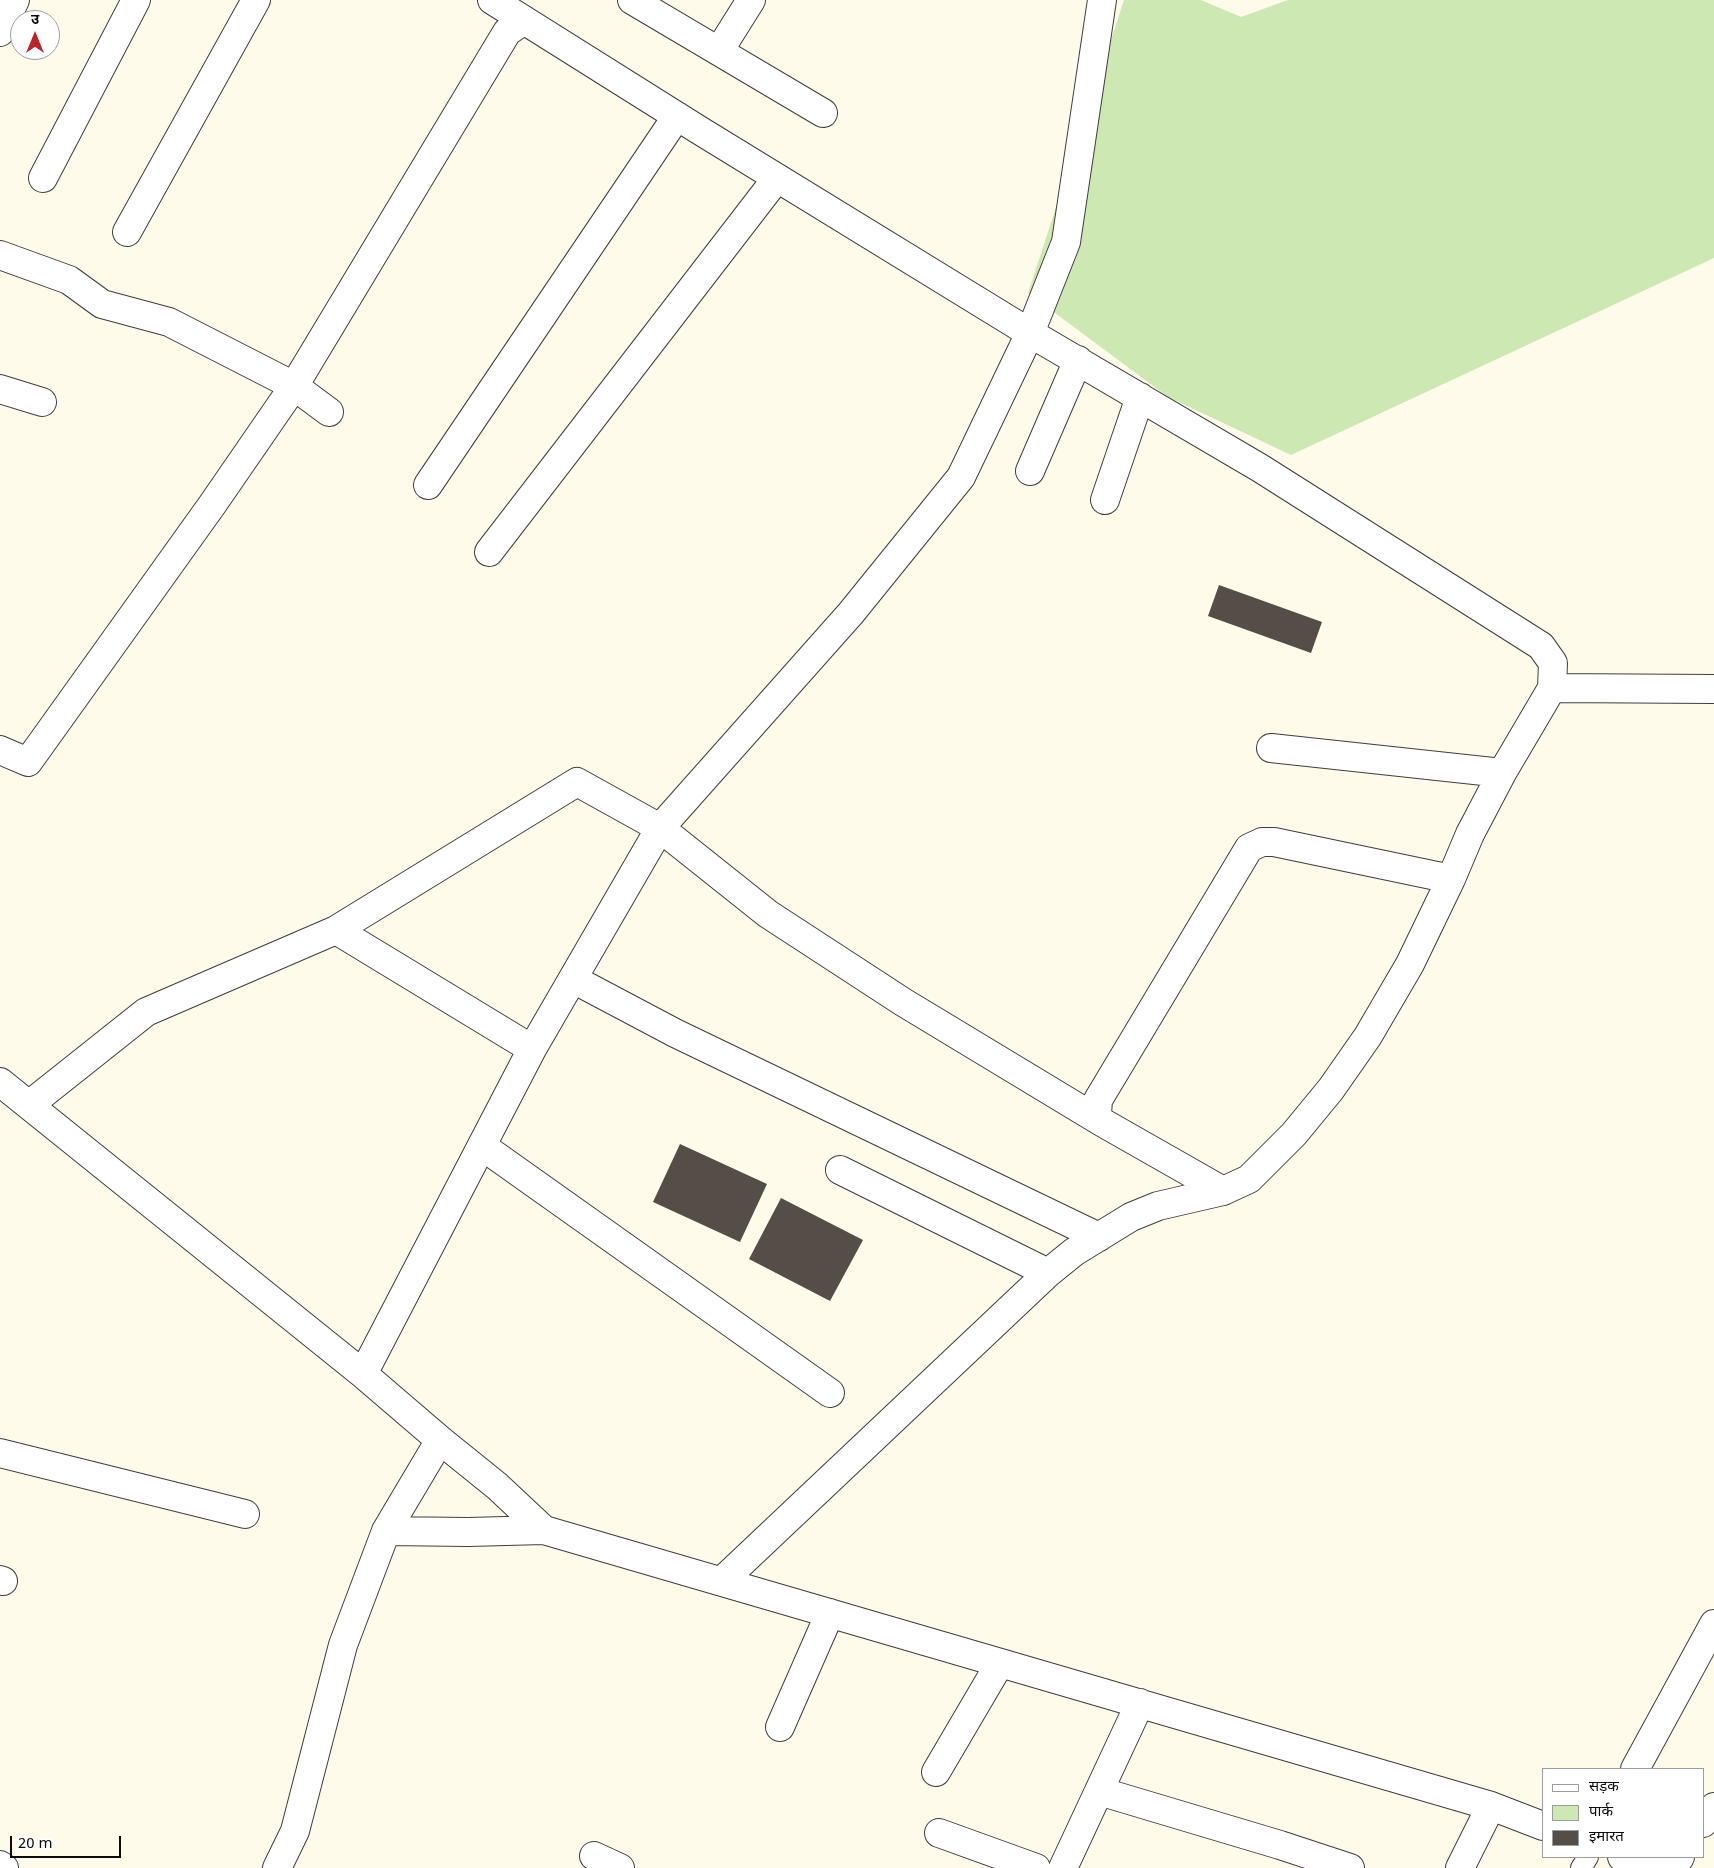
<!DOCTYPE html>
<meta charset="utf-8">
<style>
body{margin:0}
#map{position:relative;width:1714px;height:1868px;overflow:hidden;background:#fffbea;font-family:Georgia,"Noto Sans Devanagari",serif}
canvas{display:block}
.legend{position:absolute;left:1542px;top:1768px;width:162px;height:90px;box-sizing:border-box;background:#fff;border:1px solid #9d9d9d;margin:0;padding:6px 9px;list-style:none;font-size:15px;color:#0b0b0b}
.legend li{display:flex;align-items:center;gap:10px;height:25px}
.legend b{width:25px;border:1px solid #9d9d9d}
.north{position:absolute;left:10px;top:10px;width:50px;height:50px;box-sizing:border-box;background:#fff;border:1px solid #9d9d9d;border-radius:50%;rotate:0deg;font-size:14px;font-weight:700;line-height:20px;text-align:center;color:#0b0b0b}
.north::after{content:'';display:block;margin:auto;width:18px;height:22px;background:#bb2426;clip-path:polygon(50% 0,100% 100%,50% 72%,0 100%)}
.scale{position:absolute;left:10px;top:1836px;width:111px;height:22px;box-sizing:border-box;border:2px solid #0b0b0b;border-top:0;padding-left:6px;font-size:15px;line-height:18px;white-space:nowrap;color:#0b0b0b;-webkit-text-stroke:4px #fff;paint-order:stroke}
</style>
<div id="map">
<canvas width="1714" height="1868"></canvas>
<ul class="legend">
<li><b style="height:6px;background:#fff"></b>सड़क</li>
<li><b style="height:14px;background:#cee8b4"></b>पार्क</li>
<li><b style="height:14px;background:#544d48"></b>इमारत</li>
</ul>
<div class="north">उ</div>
<div class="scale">20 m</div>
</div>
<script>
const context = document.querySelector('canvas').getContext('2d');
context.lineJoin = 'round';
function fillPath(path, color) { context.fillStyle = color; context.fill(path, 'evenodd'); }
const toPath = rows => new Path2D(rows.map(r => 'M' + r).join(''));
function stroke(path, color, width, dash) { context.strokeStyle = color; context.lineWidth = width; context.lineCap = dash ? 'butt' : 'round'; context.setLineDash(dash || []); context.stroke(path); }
const green = toPath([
 [1124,0,1201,0,1241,17,1288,0,1714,0,1714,258,1291,455,1168,397,1028,293]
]);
const building = toPath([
 [1219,585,1322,622,1311,653,1208,616],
 [680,1144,767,1184,740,1242,653,1202],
 [781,1198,863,1240,830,1301,749,1259]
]);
const service = toPath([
 [1581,1868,1588,1857]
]);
const minor = toPath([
 [492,0,699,130,1030,333,1260,468,1541,646,1553,663,1552,688,1502,773,1470,834,1451,879,1410,964,1368,1036,1331,1089,1294,1134,1249,1179,1223,1191,1158,1206,1131,1217,1074,1252,1048,1273,722,1581],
 [632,0,823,113],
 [0,32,15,0],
 [719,51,751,0],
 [43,178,136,0],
 [127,232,256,0],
 [0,255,69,280,102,304,169,322,294,386,329,412],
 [0,389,42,402],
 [1030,471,1078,360],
 [428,485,677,116],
 [1105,500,1140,397],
 [489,552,777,178],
 [1552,688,1714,689],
 [1271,748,1502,773],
 [0,750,28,762,212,505,294,386,507,32,524,20],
 [336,930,532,1049],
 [573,979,675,1033,1099,1237],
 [0,1082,363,1374],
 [29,1105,146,1012,336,930,577,782,660,828,768,914,903,1002,1100,1121],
 [482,1146,830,1393],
 [840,1170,1048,1273],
 [1223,1191,1100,1121,1097,1114,1098,1100,1249,848,1262,842,1274,842,1451,879],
 [440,1440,497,1486,544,1530],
 [0,1453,245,1514],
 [386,1531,468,1532,544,1530,1491,1806,1460,1868],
 [0,1580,3,1581],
 [780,1727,830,1613],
 [1635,1769,1714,1624],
 [936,1772,1000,1663],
 [1099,1791,1280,1845,1350,1868],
 [1491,1806,1543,1826],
 [1703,1823,1714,1807],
 [939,1833,1036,1868],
 [594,1856,620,1868],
 [1622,1857,1653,1868],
 [0,1865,4,1868],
 [277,1868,295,1831,343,1645,386,1531,440,1440,363,1374,532,1049,660,828,851,613,961,477,1030,333,1066,242,1102,0],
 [1063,1868,1140,1703],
 [1673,1868,1680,1857]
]);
fillPath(green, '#cee8b4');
fillPath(building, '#544d48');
stroke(service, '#3e3e3e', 22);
stroke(minor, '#3e3e3e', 30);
stroke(service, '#fff', 20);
stroke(minor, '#fff', 28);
</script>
